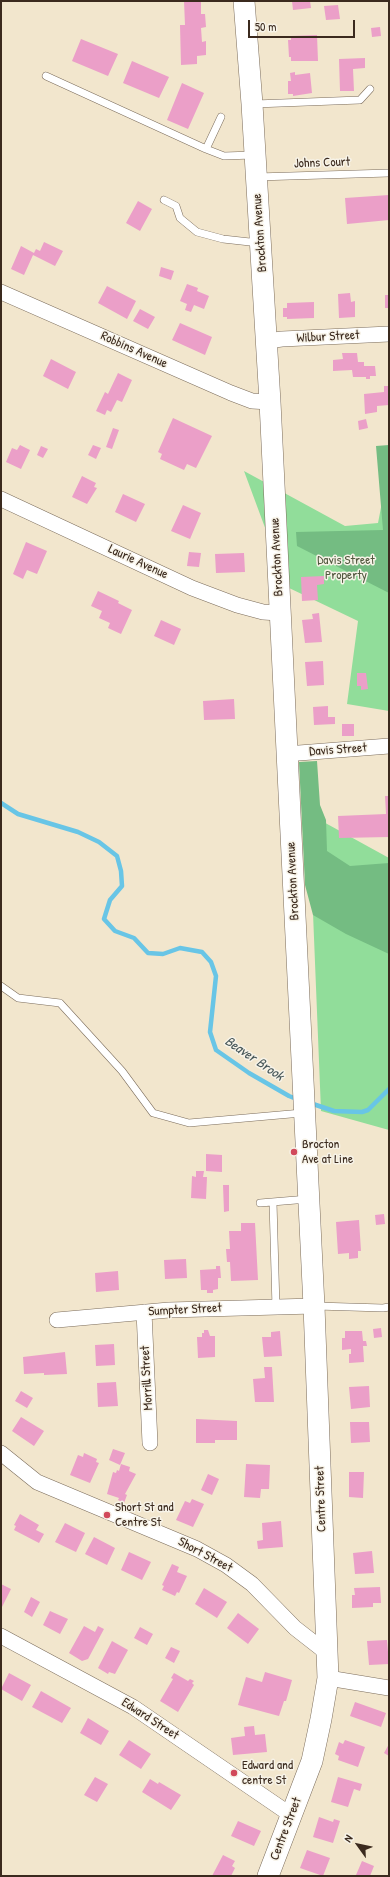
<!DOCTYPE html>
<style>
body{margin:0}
#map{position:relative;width:390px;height:1877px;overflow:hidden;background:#f2e6cd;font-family:"Patrick Hand",sans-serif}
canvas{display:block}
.frame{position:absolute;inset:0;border:2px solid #3b2a1e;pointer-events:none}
.north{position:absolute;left:338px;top:1825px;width:40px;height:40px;-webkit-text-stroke:3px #f7f3e8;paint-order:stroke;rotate:303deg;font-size:11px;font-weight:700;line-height:16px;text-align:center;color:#3b2a1e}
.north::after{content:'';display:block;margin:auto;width:14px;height:18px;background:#3b2a1e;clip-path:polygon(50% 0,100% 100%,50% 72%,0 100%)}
.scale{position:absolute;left:248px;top:20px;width:107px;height:18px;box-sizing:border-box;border:2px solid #3b2a1e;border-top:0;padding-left:5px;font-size:12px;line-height:14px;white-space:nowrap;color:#3b2a1e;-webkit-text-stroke:3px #f7f3e8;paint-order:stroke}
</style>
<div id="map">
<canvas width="390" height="1877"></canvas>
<div class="frame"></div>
<div class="north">N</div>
<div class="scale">50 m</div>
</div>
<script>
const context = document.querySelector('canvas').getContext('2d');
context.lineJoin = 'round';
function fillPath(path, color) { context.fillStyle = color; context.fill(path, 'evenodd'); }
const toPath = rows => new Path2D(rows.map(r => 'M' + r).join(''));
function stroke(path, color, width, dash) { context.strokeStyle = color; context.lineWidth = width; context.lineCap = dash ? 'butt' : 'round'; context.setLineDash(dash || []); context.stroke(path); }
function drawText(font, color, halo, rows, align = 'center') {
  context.font = font + ' "Patrick Hand",sans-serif'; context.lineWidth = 3; context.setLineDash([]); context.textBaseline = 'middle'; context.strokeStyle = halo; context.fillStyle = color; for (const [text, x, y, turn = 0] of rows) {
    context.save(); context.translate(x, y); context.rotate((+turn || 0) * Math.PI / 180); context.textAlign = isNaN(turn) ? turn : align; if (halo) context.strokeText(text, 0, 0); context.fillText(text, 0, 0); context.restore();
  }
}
const green = toPath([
 [389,466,389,711,347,704,358,621,287,587,244,471,345,526,378,523],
 [309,814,389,858,389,1130,321,1111]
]);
const forest = toPath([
 [389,445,389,593,297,546,296,532,383,530,376,446],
 [317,761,320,805,326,820,327,851,350,866,389,863,389,954,346,934,313,915,305,885,299,762]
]);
const stream = toPath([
 [1,803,18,814,78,832,99,842,117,856,121,871,122,886,110,900,104,919,115,931,134,938,148,953,163,954,180,948,202,952,211,962,216,976,210,1032,216,1050,249,1073,289,1096,299,1100],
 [310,1103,334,1111,362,1112,368,1110,389,1089]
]);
const building = toPath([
 [184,1,201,1,201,14,205,14,206,27,201,28,202,42,206,41,206,55,197,56,197,64,181,65,180,25,185,25],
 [292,1,310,1,311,8,293,10],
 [338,5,340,19,326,20,324,6],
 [380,27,381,36,372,37,371,28],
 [317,35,318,61,291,61,291,57,289,57,288,40,291,40,291,36],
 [81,39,118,54,108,76,72,61],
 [365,58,365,68,353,69,354,91,340,91,339,59],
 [132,61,169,77,159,98,123,83],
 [295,72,295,75,310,73,312,93,293,96,293,94,288,94,288,81,291,81,290,73],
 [182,83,204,93,188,129,167,120],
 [389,195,389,220,347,224,345,198],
 [138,201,152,209,140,231,126,223],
 [44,242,63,251,55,266,33,255,24,275,11,269,21,246,34,253,36,249,40,251],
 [161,267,174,271,171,280,159,276],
 [187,284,198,288,197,291,209,296,204,309,194,305,191,312,185,310,187,304,180,301],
 [107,286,136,301,127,319,98,303],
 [350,293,351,302,355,301,355,317,339,318,338,294],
 [385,295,389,295,389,308,385,308],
 [314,302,314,318,287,319,287,317,283,317,283,308,287,308,287,303],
 [140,309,155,317,148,329,133,321],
 [180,323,212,337,205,355,172,340],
 [342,353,357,353,358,362,364,362,364,366,375,366,376,376,370,376,370,379,366,379,366,377,353,377,352,370,333,371,333,360,343,359],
 [51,359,76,372,68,389,43,376],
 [118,373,132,380,122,402,117,400,111,412,107,410,105,415,96,411,105,392,108,394],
 [384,386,389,386,389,405,377,406,377,412,365,414,364,394,384,392],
 [173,418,212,436,196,468,187,464,184,470,160,459,162,454,158,452],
 [366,419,368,428,359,430,358,421],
 [113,428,119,430,112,449,106,447],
 [20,445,30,450,21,469,6,462,12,448,17,450],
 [93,445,101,448,96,459,88,455],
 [41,446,48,449,43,458,37,455],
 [82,476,96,483,94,487,97,488,87,504,72,497],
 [123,494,145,504,136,522,115,512],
 [183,505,201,513,190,539,171,531],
 [26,542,47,551,37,574,27,570,23,579,13,574],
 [189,552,201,553,199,567,187,566],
 [244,553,245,572,216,573,215,554],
 [324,576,324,584,317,585,318,600,302,601,301,577],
 [98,591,119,601,118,603,132,610,121,634,108,628,110,623,99,618,102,611,91,606],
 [319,613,322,642,305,643,302,620,313,619,312,614],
 [161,620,181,629,174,645,154,636],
 [323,661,324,685,307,686,305,662],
 [357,673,366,673,368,689,361,690,361,686,357,686],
 [234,699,235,719,204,720,203,701],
 [328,706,328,717,335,717,335,724,314,725,313,707],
 [342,724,354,724,354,736,342,736],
 [385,796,389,796,389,837,339,838,338,816,386,814],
 [206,1154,222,1155,222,1172,206,1171],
 [196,1171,204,1171,203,1177,207,1177,206,1199,191,1198,192,1176,196,1177],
 [223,1185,229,1185,229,1211,224,1212],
 [384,1214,385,1224,376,1225,375,1215],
 [359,1220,361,1251,358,1251,358,1258,349,1259,349,1253,338,1254,336,1222],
 [241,1223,255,1223,258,1280,231,1281,230,1262,227,1262,226,1249,230,1249,229,1231,241,1231],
 [186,1259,187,1278,165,1279,164,1260],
 [216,1266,220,1266,221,1278,218,1278,218,1289,213,1290,213,1293,207,1293,207,1290,201,1290,200,1270,216,1269],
 [118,1271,119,1290,96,1292,95,1273],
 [381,1328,382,1337,374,1338,373,1329],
 [204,1330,208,1330,210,1336,215,1336,215,1357,198,1358,197,1337,202,1337,202,1333,204,1333],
 [280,1331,282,1356,264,1357,262,1337,271,1337,271,1332],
 [345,1331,362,1331,363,1341,366,1341,367,1346,363,1346,364,1362,349,1363,349,1354,351,1354,351,1349,342,1350,342,1338,345,1338],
 [114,1344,115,1365,96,1366,95,1345],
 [65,1352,67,1374,44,1375,44,1373,24,1374,23,1357],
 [264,1367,272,1367,274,1402,255,1402,253,1379,265,1378],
 [116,1382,118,1406,98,1407,97,1383],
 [369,1386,370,1407,351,1409,349,1387],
 [21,1391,33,1398,27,1408,15,1401],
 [21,1417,44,1431,34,1446,12,1431],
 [196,1419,237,1421,237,1440,215,1440,215,1443,196,1443],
 [350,1422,369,1422,370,1442,351,1443],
 [113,1449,125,1453,120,1465,109,1460],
 [84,1453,97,1459,96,1462,99,1463,90,1483,70,1475,78,1455,83,1457],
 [121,1464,130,1467,129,1471,136,1474,125,1494,127,1495,124,1503,118,1500,119,1498,107,1494,113,1472,116,1473,117,1470,119,1471],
 [246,1464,270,1465,269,1489,261,1489,260,1498,244,1497],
 [349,1472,364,1472,363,1498,349,1497],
 [208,1474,219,1479,212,1495,201,1490],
 [192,1499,204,1504,193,1527,176,1520,185,1501,190,1503],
 [20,1514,39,1525,36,1530,44,1534,39,1543,14,1530,16,1526,14,1525],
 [281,1521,283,1547,258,1549,257,1541,263,1540,262,1523],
 [65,1523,85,1533,76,1552,55,1542],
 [94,1537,115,1548,107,1565,85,1554],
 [372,1551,374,1573,355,1574,353,1553],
 [129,1552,151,1562,142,1580,121,1570],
 [172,1564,179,1567,177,1572,187,1576,179,1593,177,1592,175,1596,162,1590,164,1586,162,1585],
 [1,1584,11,1589,2,1607,1,1606],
 [380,1587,381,1603,373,1603,373,1607,352,1608,352,1595,355,1595,354,1588],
 [204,1588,227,1602,217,1618,195,1604],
 [31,1597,40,1602,32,1617,24,1612],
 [50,1611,68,1619,60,1634,43,1625],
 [238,1613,259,1629,248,1644,227,1628],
 [84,1626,95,1632,98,1626,104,1629,88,1659,82,1661,69,1653],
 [140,1627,153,1634,147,1645,134,1638],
 [387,1640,389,1664,369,1665,367,1641],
 [112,1641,128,1650,115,1674,109,1672,108,1674,98,1668],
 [171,1647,180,1651,174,1663,165,1658],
 [265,1672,292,1680,286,1701,284,1701,279,1716,238,1705,246,1677,262,1682],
 [9,1673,31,1685,22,1701,1,1689],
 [174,1673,188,1681,190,1679,194,1681,192,1683,194,1685,178,1712,160,1701,173,1679,171,1678],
 [41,1691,71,1708,62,1723,32,1707],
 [355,1702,386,1713,381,1727,350,1716],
 [88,1718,109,1731,101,1745,80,1733],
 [254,1726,255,1735,265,1734,267,1752,233,1755,231,1738,245,1736,244,1727],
 [129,1740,151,1754,141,1769,119,1755],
 [345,1740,365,1747,358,1767,338,1760,339,1756,335,1754,339,1742,343,1744],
 [389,1744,389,1756,384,1753],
 [95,1777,108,1784,97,1802,84,1795],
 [338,1777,362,1784,360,1791,354,1789,348,1807,331,1802],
 [150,1779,158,1784,159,1782,181,1795,171,1810,142,1792],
 [319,1817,333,1822,334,1819,340,1821,333,1843,313,1837],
 [238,1821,261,1831,254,1846,231,1836],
 [307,1850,330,1858,323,1876,300,1868],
 [223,1855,235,1861,232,1866,235,1868,231,1876,212,1876],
 [362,1861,374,1866,370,1876,356,1875]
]);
const service = toPath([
 [46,76,206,149,224,156,253,155],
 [255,104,360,100,370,89],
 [206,149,221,117],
 [257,177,389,173],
 [164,200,176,206,180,218,197,232,223,239,259,243],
 [1,986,18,998,60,1003,122,1071,153,1113,189,1123,302,1113],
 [273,1202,276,1308],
 [260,1203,308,1199],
 [316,1306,383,1308,389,1307]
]);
const minor = toPath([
 [1,292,231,393,252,401,270,402],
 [267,341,282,339,389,334],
 [1,499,192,588,237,605,263,612,279,613],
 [286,754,389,746],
 [144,1312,150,1443],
 [57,1320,169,1310,314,1306],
 [1,1453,37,1482,197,1549,226,1565,252,1584,295,1628,327,1653],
 [1,1636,133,1707,291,1815],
 [328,1678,389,1688]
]);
const secondary = toPath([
 [244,1,252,104,270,402,314,1306,328,1678,321,1719,312,1761,268,1876]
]);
const markers = [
 [294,1152,4,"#d1495b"],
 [107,1515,4,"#d1495b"],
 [234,1773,4,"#d1495b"]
];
const streetNames = [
 ["Johns Court",322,163,-2],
 ["Brockton Avenue",260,233,-94],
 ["Wilbur Street",328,337,-3],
 ["Robbins Avenue",134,350,24],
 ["Brockton Avenue",277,557,-93],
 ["Laurie Avenue",138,562,25],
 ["Davis Street",338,750,-4],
 ["Brockton Avenue",293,881,-93],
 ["Sumpter Street",185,1310,-3],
 ["Morrill Street",147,1378,-93],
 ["Centre Street",321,1499,-92],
 ["Short Street",205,1555,28],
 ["Edward Street",150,1719,33],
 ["Centre Street",286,1829,-69]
];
const parkNames = [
 ["Davis Street",346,561],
 ["Property",346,576]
];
const poiNames = [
 ["Brocton",302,1145],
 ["Ave at Line",302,1160],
 ["Short St and",115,1508],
 ["Centre St",115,1523],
 ["Edward and",242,1766],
 ["centre St",242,1781]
];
const waterNames = [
 ["Beaver Brook",254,1059,34]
];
fillPath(green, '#91dd9a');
fillPath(forest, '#74bc82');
stroke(stream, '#68c5e6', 4.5);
fillPath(building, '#eb9fc8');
stroke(service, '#7b6c5b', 8);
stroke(minor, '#7b6c5b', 16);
stroke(secondary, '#7b6c5b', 22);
stroke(service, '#fff', 7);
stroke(minor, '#fff', 15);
stroke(secondary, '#fff', 21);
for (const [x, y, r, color] of markers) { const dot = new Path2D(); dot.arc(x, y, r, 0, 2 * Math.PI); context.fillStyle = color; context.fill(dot); stroke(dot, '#f7f3e8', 1.5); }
drawText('13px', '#3b2a1e', '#f7f3e8', streetNames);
drawText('13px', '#50573d', '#f7f3e8', parkNames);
drawText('13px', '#3b2a1e', '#f7f3e8', poiNames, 'left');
drawText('italic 14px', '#48585a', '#f7f3e8', waterNames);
</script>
